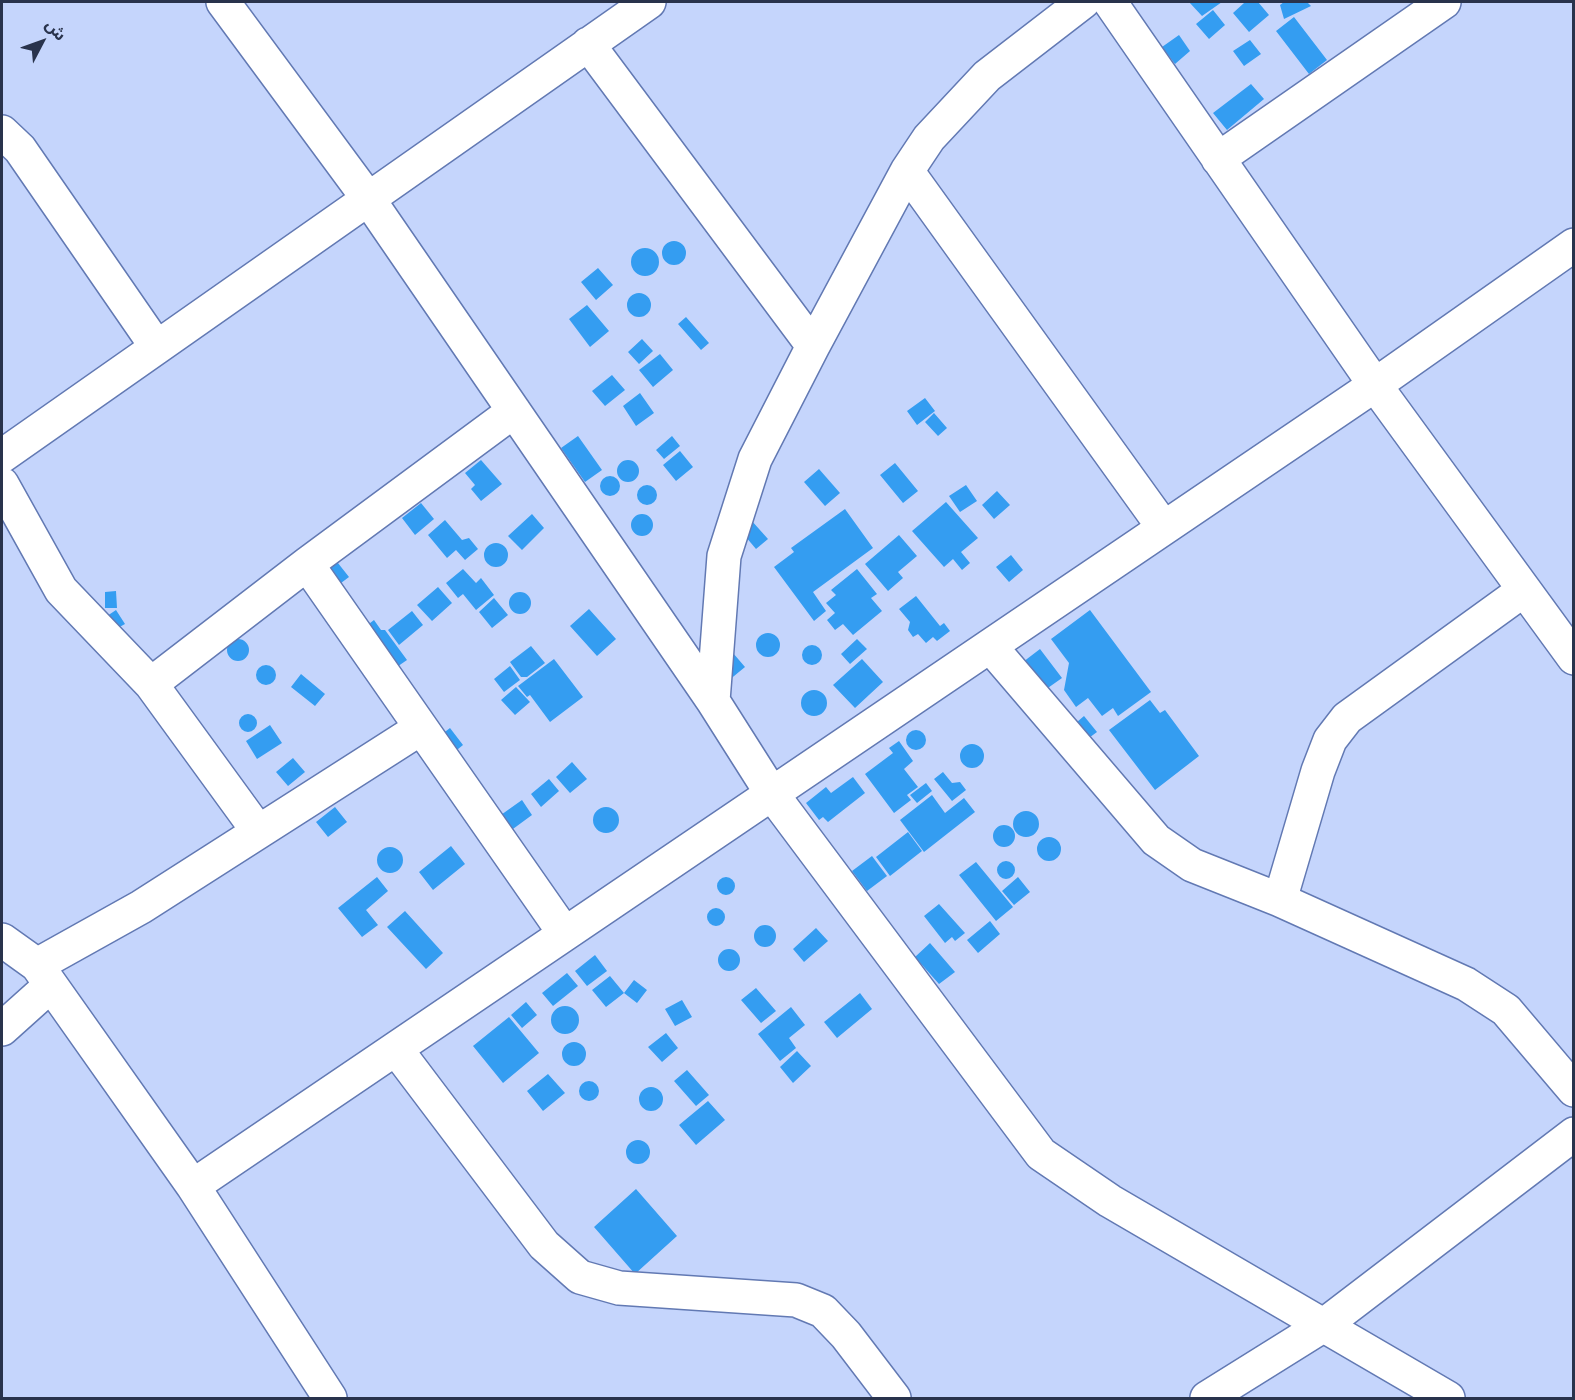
<!DOCTYPE html>
<meta charset="utf-8">
<style>
body{margin:0}
#map{position:relative;width:1575px;height:1400px;overflow:hidden;background:#c5d5fc;font-family:"Alegreya Sans","Noto Sans Arabic",sans-serif}
canvas{display:block}
.frame{position:absolute;inset:0;border:3px solid #29334c;pointer-events:none}
.north{position:absolute;left:12px;top:12px;width:60px;height:60px;-webkit-text-stroke:4px #c5d5fc;paint-order:stroke;rotate:49deg;font-size:16px;font-weight:700;line-height:24px;text-align:center;color:#29334c}
.north::after{content:'';display:block;margin:auto;width:21px;height:27px;background:#29334c;clip-path:polygon(50% 0,100% 100%,50% 72%,0 100%)}
</style>
<div id="map">
<canvas width="1575" height="1400"></canvas>
<div class="frame"></div>
<div class="north">ش</div>
</div>
<script>
const context = document.querySelector('canvas').getContext('2d');
context.lineJoin = 'round';
function fillPath(path, color) { context.fillStyle = color; context.fill(path, 'evenodd'); }
const toPath = rows => new Path2D(rows.map(r => 'M' + r).join(''));
function stroke(path, color, width, dash) { context.strokeStyle = color; context.lineWidth = width; context.lineCap = dash ? 'butt' : 'round'; context.setLineDash(dash || []); context.stroke(path); }
const building = toPath([
 [1189,2,1222,2,1202,16],
 [1242,2,1258,2,1269,15,1249,32,1233,13,1244,3],
 [1284,2,1307,2,1311,6,1284,19,1280,5],
 [1213,10,1225,25,1209,39,1196,24],
 [1294,17,1327,60,1309,74,1276,31],
 [1179,35,1190,51,1175,64,1162,47],
 [1250,40,1261,54,1244,66,1233,51],
 [1251,84,1264,99,1227,130,1213,113],
 '662 253a12 12 0 1 1 24 0a12 12 0 1 1-24 0Z',
 '631 262a14 14 0 1 1 28 0a14 14 0 1 1-28 0Z',
 [598,268,613,285,596,300,581,282],
 '627 305a12 12 0 1 1 24 0a12 12 0 1 1-24 0Z',
 [587,305,609,331,590,347,569,319],
 [686,317,709,343,701,350,678,324],
 [642,339,653,351,639,364,628,352],
 [660,354,673,370,653,387,639,370],
 [612,375,625,390,605,406,592,391],
 [640,393,654,413,636,426,623,406],
 [925,398,935,411,917,425,907,411],
 [934,413,947,428,938,436,925,422],
 [578,436,602,470,585,482,561,448],
 [672,436,680,446,664,459,656,450],
 [680,451,693,467,676,481,663,465],
 [481,460,502,484,481,501,471,489,475,485,465,473],
 '617 471a11 11 0 1 1 22 0a11 11 0 1 1-22 0Z',
 [895,463,918,491,903,503,880,475],
 [819,469,840,493,825,506,804,482],
 '600 486a10 10 0 1 1 20 0a10 10 0 1 1-20 0Z',
 '637 495a10 10 0 1 1 20 0a10 10 0 1 1-20 0Z',
 [966,485,977,501,960,512,949,496],
 [997,491,1010,505,994,519,982,505],
 [946,502,978,538,961,552,970,563,962,570,953,559,944,567,912,531],
 [421,503,434,519,415,535,402,518],
 [845,509,873,548,813,592,826,611,814,621,774,567,794,552,791,548],
 [532,514,544,528,522,550,508,536],
 '631 525a11 11 0 1 1 22 0a11 11 0 1 1-22 0Z',
 [445,520,462,540,469,538,478,549,465,560,456,550,447,558,428,535],
 [751,520,768,539,756,549,740,530],
 [899,535,917,556,898,572,903,578,888,591,865,564],
 '484 555a12 12 0 1 1 24 0a12 12 0 1 1-24 0Z',
 [1011,555,1023,570,1009,582,996,567],
 [334,558,349,577,337,586,316,572],
 [463,569,476,583,481,578,494,595,476,610,463,594,458,598,446,583],
 [857,569,877,594,871,598,882,611,853,635,843,624,835,630,827,620,835,613,826,603,836,595,831,590],
 [438,587,452,603,432,621,417,605],
 [116,591,117,608,105,608,105,592],
 '509 603a11 11 0 1 1 22 0a11 11 0 1 1-22 0Z',
 [916,596,940,626,944,623,950,631,937,641,933,637,926,643,918,634,913,637,908,630,910,622,899,609],
 [494,598,508,615,492,628,479,612],
 [589,609,616,639,597,656,570,626],
 [116,610,125,624,114,630,107,616],
 [1090,610,1151,692,1118,716,1113,708,1102,716,1088,698,1076,707,1064,690,1069,663,1051,639],
 [412,611,423,625,399,645,388,630],
 [374,620,381,630,385,630,407,660,391,671,361,630],
 '756 645a12 12 0 1 1 24 0a12 12 0 1 1-24 0Z',
 [857,639,867,649,850,664,841,654],
 '227 650a11 11 0 1 1 22 0a11 11 0 1 1-22 0Z',
 '802 655a10 10 0 1 1 20 0a10 10 0 1 1-20 0Z',
 [531,646,545,663,527,677,521,677,510,662],
 [1040,649,1062,678,1045,690,1023,662],
 [733,653,745,667,728,681,716,667],
 [554,659,583,697,550,722,530,695,527,697,518,686],
 [862,659,883,682,855,708,833,685],
 '256 675a10 10 0 1 1 20 0a10 10 0 1 1-20 0Z',
 [510,666,520,680,504,692,494,679],
 [301,674,325,694,315,706,291,687],
 [516,687,530,702,515,715,501,700],
 '801 703a13 13 0 1 1 26 0a13 13 0 1 1-26 0Z',
 [1150,700,1160,713,1165,710,1199,756,1155,790,1109,730],
 '239 723a9 9 0 1 1 18 0a9 9 0 1 1-18 0Z',
 [1084,716,1097,732,1082,743,1070,728],
 [270,725,282,743,257,759,246,741],
 [450,728,463,745,447,758,433,741],
 '906 740a10 10 0 1 1 20 0a10 10 0 1 1-20 0Z',
 [899,741,913,761,904,769,918,787,907,795,911,800,894,813,865,774,893,753,889,748],
 '960 756a12 12 0 1 1 24 0a12 12 0 1 1-24 0Z',
 [293,758,305,772,288,786,276,772],
 [572,762,587,779,570,793,556,777],
 [943,772,952,783,960,782,966,790,952,801,934,779],
 [853,777,865,793,828,822,823,817,819,820,806,803,826,787,831,793],
 [549,779,559,791,541,807,531,794],
 [926,783,932,791,917,803,910,795],
 [932,795,945,813,964,798,975,812,924,852,900,820],
 [522,800,532,815,502,837,491,822],
 [335,807,347,822,328,837,316,822],
 '593 820a13 13 0 1 1 26 0a13 13 0 1 1-26 0Z',
 '1013 824a13 13 0 1 1 26 0a13 13 0 1 1-26 0Z',
 '993 836a11 11 0 1 1 22 0a11 11 0 1 1-22 0Z',
 [908,832,922,851,890,876,876,857],
 '1037 849a12 12 0 1 1 24 0a12 12 0 1 1-24 0Z',
 [451,846,465,864,433,890,419,872],
 '377 860a13 13 0 1 1 26 0a13 13 0 1 1-26 0Z',
 [872,856,887,876,867,891,852,871],
 '997 870a9 9 0 1 1 18 0a9 9 0 1 1-18 0Z',
 [976,862,1013,907,996,921,959,875],
 '717 886a9 9 0 1 1 18 0a9 9 0 1 1-18 0Z',
 [377,877,388,891,366,910,378,925,362,937,338,908],
 [1018,877,1030,892,1014,905,1002,891],
 [939,904,965,933,955,941,952,937,945,943,924,916],
 '707 917a9 9 0 1 1 18 0a9 9 0 1 1-18 0Z',
 [405,911,443,953,426,969,387,927],
 [990,921,1000,934,978,953,967,940],
 '754 936a11 11 0 1 1 22 0a11 11 0 1 1-22 0Z',
 [816,928,828,941,804,962,793,949],
 [930,943,955,972,939,984,915,957],
 '718 960a11 11 0 1 1 22 0a11 11 0 1 1-22 0Z',
 [595,955,607,971,587,986,575,971],
 [567,973,578,986,553,1006,542,993],
 [610,976,624,993,634,980,647,990,637,1003,624,993,606,1007,592,990],
 [756,988,776,1011,761,1023,741,1000],
 [860,993,872,1009,837,1038,824,1022],
 [682,1000,692,1017,675,1026,665,1009],
 [526,1002,537,1015,522,1028,511,1015],
 '551 1020a14 14 0 1 1 28 0a14 14 0 1 1-28 0Z',
 [791,1007,805,1025,789,1038,796,1048,780,1061,758,1034],
 [509,1017,539,1053,503,1083,473,1046],
 [666,1033,678,1048,662,1062,648,1047],
 '562 1054a12 12 0 1 1 24 0a12 12 0 1 1-24 0Z',
 [797,1051,811,1066,793,1083,780,1067],
 [687,1070,709,1095,696,1106,674,1081],
 [548,1074,565,1093,543,1111,527,1091],
 '579 1091a10 10 0 1 1 20 0a10 10 0 1 1-20 0Z',
 '639 1099a12 12 0 1 1 24 0a12 12 0 1 1-24 0Z',
 [708,1101,725,1120,696,1145,679,1125],
 '626 1152a12 12 0 1 1 24 0a12 12 0 1 1-24 0Z',
 [636,1189,677,1236,635,1274,594,1227]
]);
const street = toPath([
 [223,2,367,197,713,701,772,794,1041,1154,1110,1201,1448,1398],
 [1110,2,1375,385,1574,658],
 [588,44,813,346],
 [2,132,20,149,156,346],
 [1218,159,1444,2],
 [907,171,1164,528],
 [2,456,649,2],
 [2,484,61,590,151,684,258,831],
 [307,564,565,934],
 [990,646,1156,840,1192,865,1280,900,1466,984,1506,1010,1574,1090],
 [151,684,307,564,514,411],
 [713,701,724,556,755,459,813,346,907,171,929,138,987,76,1083,2],
 [1280,900,1318,771,1330,740,1347,718,1524,590],
 [2,940,37,965,51,985,193,1186,330,1398],
 [37,965,141,907,421,728],
 [2,1029,51,985],
 [396,1049,544,1245,580,1277,619,1288,796,1300,823,1311,846,1335,894,1398],
 [193,1186,1375,385,1574,245],
 [1207,1398,1324,1325,1574,1134]
]);
fillPath(building, '#349df1');
stroke(street, '#6279b3', 36);
stroke(street, '#fff', 33);
</script>
